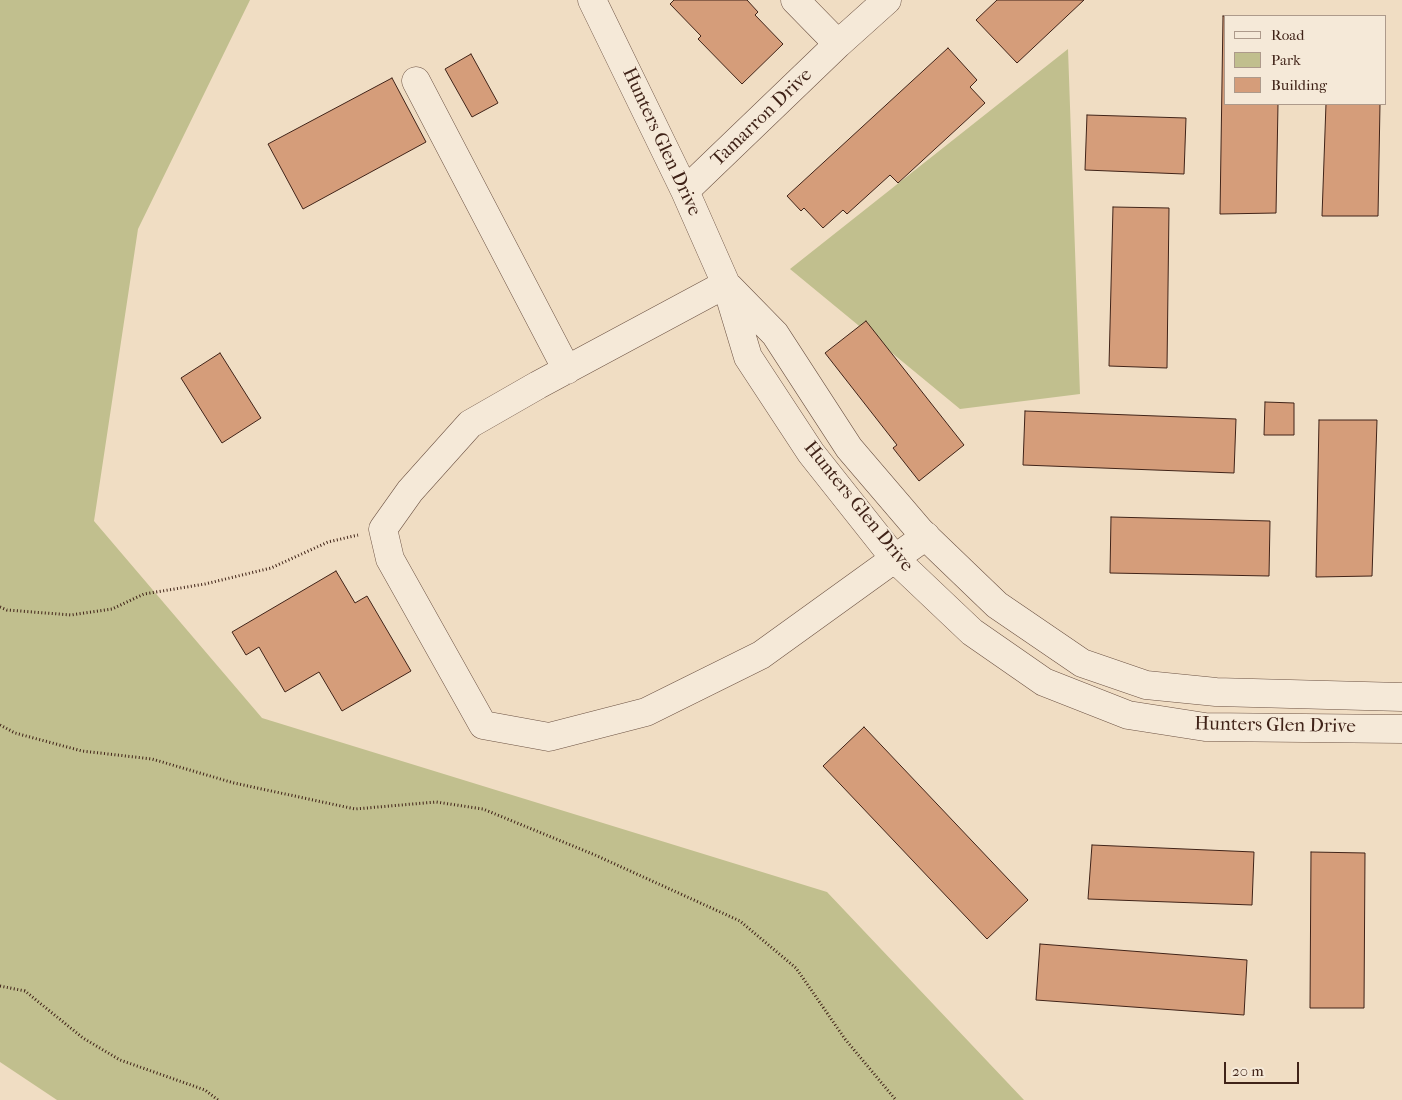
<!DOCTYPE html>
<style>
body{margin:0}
#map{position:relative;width:1402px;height:1100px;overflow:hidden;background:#f0ddc3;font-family:"IM FELL French Canon",serif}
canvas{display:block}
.legend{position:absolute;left:1224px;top:15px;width:162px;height:90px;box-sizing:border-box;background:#f5e9d8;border:1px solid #ad9a8b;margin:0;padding:6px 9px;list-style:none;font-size:15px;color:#402318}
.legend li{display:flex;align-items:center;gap:10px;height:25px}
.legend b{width:25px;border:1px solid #ad9a8b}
.scale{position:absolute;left:1224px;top:1062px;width:75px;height:22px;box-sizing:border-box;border:2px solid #402318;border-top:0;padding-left:6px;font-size:15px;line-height:18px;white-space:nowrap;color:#402318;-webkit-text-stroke:4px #f5e9d8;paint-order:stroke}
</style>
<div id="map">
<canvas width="1402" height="1100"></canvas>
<ul class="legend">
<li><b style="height:6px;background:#f5e9d8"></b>Road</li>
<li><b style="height:14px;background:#c1bf8e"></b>Park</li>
<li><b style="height:14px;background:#d59d7a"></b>Building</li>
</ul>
<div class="scale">20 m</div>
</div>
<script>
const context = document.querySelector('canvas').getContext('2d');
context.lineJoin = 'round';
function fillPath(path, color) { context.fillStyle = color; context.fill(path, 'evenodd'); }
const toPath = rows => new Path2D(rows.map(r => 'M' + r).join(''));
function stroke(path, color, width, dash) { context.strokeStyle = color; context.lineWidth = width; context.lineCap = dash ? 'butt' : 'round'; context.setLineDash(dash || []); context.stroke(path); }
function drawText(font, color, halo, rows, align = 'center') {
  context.font = font + ' "IM FELL French Canon",serif'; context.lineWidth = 4; context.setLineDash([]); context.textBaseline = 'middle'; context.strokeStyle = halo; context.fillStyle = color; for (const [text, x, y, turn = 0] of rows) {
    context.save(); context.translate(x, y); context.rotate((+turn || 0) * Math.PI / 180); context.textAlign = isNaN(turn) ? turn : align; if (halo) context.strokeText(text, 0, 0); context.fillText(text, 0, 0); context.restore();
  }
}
const green = toPath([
 [0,0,250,0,138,229,94,521,262,718,827,892,1024,1100,57,1100,0,1062],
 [1068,49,1080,394,960,409,790,269]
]);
const building = toPath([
 [674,0,747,0,758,12,755,15,783,44,742,84,698,39,701,36,670,4,674,0],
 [997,0,1084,0,1017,63,976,20,997,0],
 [1223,16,1227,16,1226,104,1278,104,1276,213,1220,214,1223,16],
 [948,48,977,80,970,87,985,103,898,183,890,175,847,214,843,210,823,228,804,208,801,211,787,196,948,48],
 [471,54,498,103,472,117,445,69,471,54],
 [392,78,426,142,303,209,268,144,392,78],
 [1326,104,1380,104,1378,216,1322,216,1326,104],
 [1087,115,1186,118,1184,174,1085,170,1087,115],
 [1113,207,1169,208,1167,368,1109,366,1113,207],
 [866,321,964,445,919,481,893,448,897,445,825,353,866,321],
 [220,353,261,418,222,443,181,378,220,353],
 [1265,402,1294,403,1294,435,1264,435,1265,402],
 [1025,411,1236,419,1234,473,1023,465,1025,411],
 [1319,420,1377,420,1372,576,1316,577,1319,420],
 [1111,517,1270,521,1269,576,1110,573,1111,517],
 [336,571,355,603,367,596,411,671,342,711,319,672,285,692,259,647,246,655,232,632,336,571],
 [864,727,1028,900,987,939,823,766,864,727],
 [1092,845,1254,852,1252,905,1088,899,1092,845],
 [1311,852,1365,853,1364,1008,1310,1008,1311,852],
 [1040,944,1247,960,1244,1015,1036,1000,1040,944]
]);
const path = toPath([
 [0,607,7,610,71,615,112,609,144,594,205,584,271,568,328,542,358,535],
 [0,725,15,733,82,751,152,759,234,783,355,809,436,802,483,809,595,855,740,921,796,968,845,1039,895,1099,897,1100],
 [0,986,25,991,83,1038,120,1060,205,1090,218,1100]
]);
const minor = toPath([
 [592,0,685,191,726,284,748,357,811,453,895,559,972,632,1044,682,1128,715,1205,727,1402,729],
 [795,0,838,44],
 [416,81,567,370],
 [685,191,838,44,887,0],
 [726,284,538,385,470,424,410,491,383,529,390,559,483,725,549,737,646,712,761,655,926,536],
 [729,287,775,334,849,448,920,531,997,605,1082,663,1146,685,1216,692,1402,697]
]);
const streetNames = [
 ["Tamarron Drive",762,118,-44],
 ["Hunters Glen Drive",661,142,65],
 ["Hunters Glen Drive",858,507,51],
 ["Hunters Glen Drive",1275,726,1]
];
fillPath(green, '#c1bf8e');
fillPath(building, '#d59d7a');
stroke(building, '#402318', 1);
stroke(minor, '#6c5243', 29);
stroke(path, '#402318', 3, [1, 2.5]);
stroke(minor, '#f5e9d8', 28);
drawText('19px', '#402318', '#f5e9d8', streetNames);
</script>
